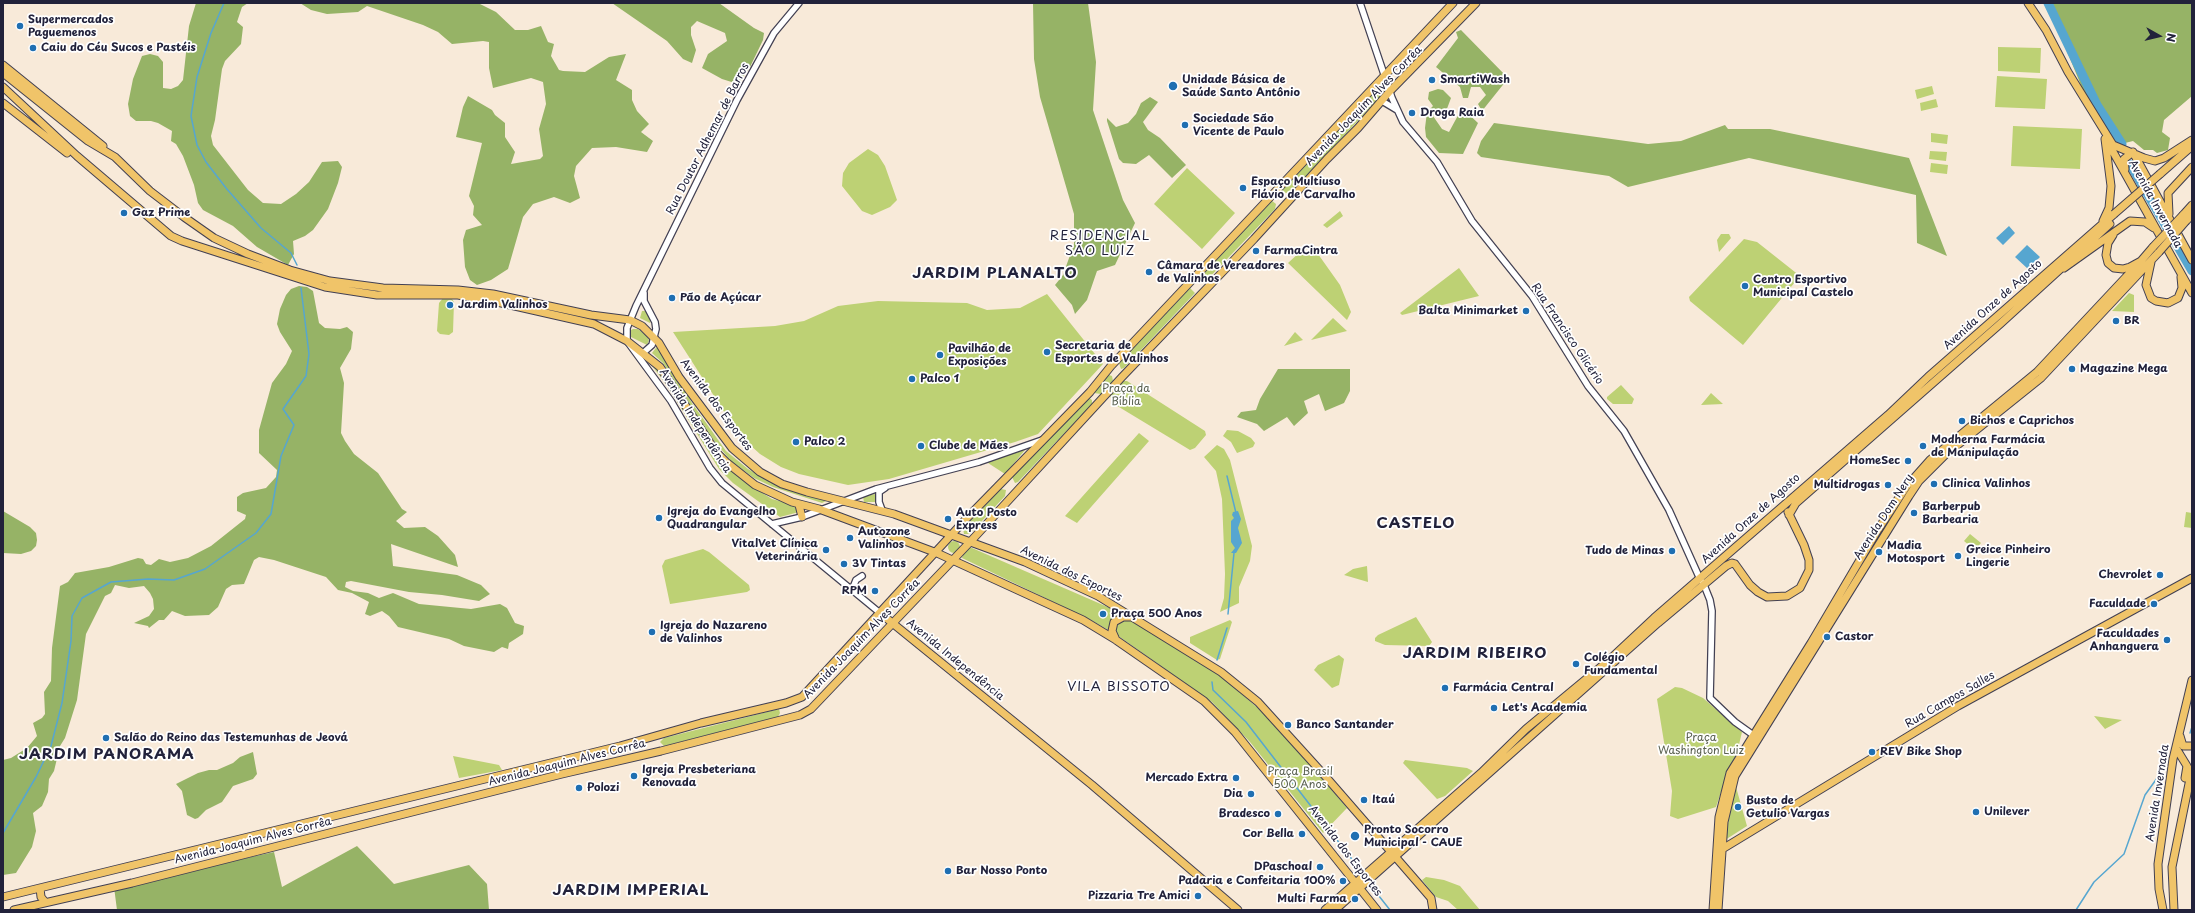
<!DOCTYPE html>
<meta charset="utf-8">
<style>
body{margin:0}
#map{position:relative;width:2195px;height:913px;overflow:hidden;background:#f8ead9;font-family:"Playpen Sans",sans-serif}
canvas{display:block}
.frame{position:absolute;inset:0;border:4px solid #22223b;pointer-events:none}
.north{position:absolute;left:2139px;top:16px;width:40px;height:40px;-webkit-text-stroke:3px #fff;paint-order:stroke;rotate:98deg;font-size:11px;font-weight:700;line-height:16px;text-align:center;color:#22223b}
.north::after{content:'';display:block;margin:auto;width:14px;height:18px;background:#22223b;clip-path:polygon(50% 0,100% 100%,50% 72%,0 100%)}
</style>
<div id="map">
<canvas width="2195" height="913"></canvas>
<div class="frame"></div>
<div class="north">N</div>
</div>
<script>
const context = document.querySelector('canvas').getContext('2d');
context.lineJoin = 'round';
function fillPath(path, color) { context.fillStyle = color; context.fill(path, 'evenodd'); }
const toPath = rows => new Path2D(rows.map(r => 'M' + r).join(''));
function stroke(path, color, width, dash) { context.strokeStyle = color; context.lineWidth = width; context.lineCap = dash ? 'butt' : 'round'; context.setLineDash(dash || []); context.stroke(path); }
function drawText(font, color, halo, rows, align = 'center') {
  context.font = font + ' "Playpen Sans",sans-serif'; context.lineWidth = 3.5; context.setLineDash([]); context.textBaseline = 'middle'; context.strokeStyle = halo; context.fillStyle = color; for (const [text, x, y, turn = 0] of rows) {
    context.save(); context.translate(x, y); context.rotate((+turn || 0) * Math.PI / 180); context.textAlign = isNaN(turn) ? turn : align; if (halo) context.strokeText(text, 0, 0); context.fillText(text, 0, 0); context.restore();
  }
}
const green = toPath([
 [1998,47,2041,48,2040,73,1998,71],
 [1997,76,2047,79,2045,109,1995,107],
 [1383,85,1385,92,1289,194,1281,191,1379,86],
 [1932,86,1934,94,1917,99,1915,90],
 [1936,99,1938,107,1921,111,1920,103],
 [2013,126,2082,129,2080,169,2011,166],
 [1931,133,1948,135,1947,144,1931,142],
 [868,149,878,155,885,166,897,200,890,207,872,215,862,211,842,186,843,173,849,163],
 [1930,151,1947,152,1946,161,1929,159],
 [1931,163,1948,165,1947,174,1930,172],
 [1187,168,1235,213,1202,249,1154,204],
 [1271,200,1276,204,1275,209,1205,282,1201,276],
 [1340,211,1343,216,1327,228,1323,225],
 [1721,234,1729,234,1731,238,1719,252,1717,240],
 [1744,239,1757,242,1800,276,1743,345,1690,301,1689,297],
 [1301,251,1312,251,1318,254,1340,285,1351,312,1347,320,1288,263],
 [1459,268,1479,296,1402,315,1400,313],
 [1190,288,1195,293,1124,368,1121,369,1119,363],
 [2129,293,2134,295,2134,312,2112,311],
 [1047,294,1103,364,1038,434,1015,442,889,479,848,485,799,474,781,467,760,454,739,435,673,332,775,326,804,321,838,306,878,301,967,303,987,310,1020,308],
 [443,298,452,299,454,302,453,332,449,335,440,334,437,331,439,303],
 [642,311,646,311,651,320,650,323,640,318],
 [1333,318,1347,331,1311,340],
 [633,329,638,329,647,336,649,340,647,345,631,337,631,330],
 [1295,332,1303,340,1284,346],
 [659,344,692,403,726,451,748,469,774,484,828,500,822,503,773,487,754,478,731,461,710,436,663,363,652,353],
 [647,359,658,368,713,452,756,489,772,499,798,506,799,512,780,517,733,483,719,469,668,387],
 [1109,375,1112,376,1113,381,1101,394,1094,393,1107,376],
 [1121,381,1127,381,1205,431,1206,435,1195,448,1190,450,1114,404,1110,396],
 [1621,385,1634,399,1632,404,1613,404,1607,399,1607,397],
 [1711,393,1723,404,1701,405],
 [1088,397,1092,400,1092,404,1018,482,1015,483,1012,477],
 [1227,430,1238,431,1251,438,1255,443,1253,447,1237,453,1231,442,1223,436],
 [1139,433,1149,441,1077,523,1065,516],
 [1217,445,1224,449,1230,460,1252,546,1250,561,1239,587,1239,603,1220,612,1224,598,1225,574,1222,499,1216,471,1204,457],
 [1025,450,1005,474,988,463,988,461],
 [1001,489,1006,490,1005,496,970,534,964,534,963,528],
 [875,494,876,502,864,502,863,497],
 [2186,512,2192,513,2192,528,2184,527],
 [1970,534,1981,543,1975,550,1964,541],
 '948 547a6 6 0 1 1 12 0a6 6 0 1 1-12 0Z',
 [968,548,972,548,1110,608,1137,622,1220,675,1276,724,1347,808,1323,833,1250,742,1212,702,1117,635,1091,620,962,558,964,551],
 [703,549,709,552,749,585,750,590,747,592,670,604,662,566,665,560],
 [1367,566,1368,582,1344,575,1353,569],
 [1416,617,1432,642,1429,646,1385,645,1375,641,1375,638,1378,635],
 [1230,620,1232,622,1220,659,1217,660,1190,643,1190,637],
 [1339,655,1344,659,1339,685,1332,688,1314,670,1318,665],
 [1675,687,1682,688,1703,698,1742,732,1737,753,1729,768,1716,807,1678,819,1670,816,1672,791,1657,699],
 [779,709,780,713,778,717,668,745,664,746,660,742,664,738],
 [2094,716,2122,720,2105,729],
 [453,756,499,765,502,770,459,778],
 [1405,760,1467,768,1473,771,1445,796,1437,799,1403,763],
 [1736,787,1747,826,1725,840,1729,818],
 [1426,877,1444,880,1460,886,1480,910,1458,910,1448,901,1436,897,1422,880]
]);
const forest = toPath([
 [196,3,248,3,242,7,237,22,243,27,241,44,225,61,222,69,215,120,211,136,213,145,248,190,263,203,281,204,296,194,309,182,322,162,338,161,342,167,338,183,328,209,313,230,305,236,293,241,294,254,288,265,257,247,233,226,203,210,198,203,194,185,183,156,176,144,171,141,172,131,158,123,151,121,136,121,130,116,128,104,133,79,142,56,150,54,158,56,163,62,163,88,171,89,178,86,183,80,189,26],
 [300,3,478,3,496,12,515,30,528,30,541,26,548,42,554,44,551,56,559,70,563,71,585,72,609,57,626,54,616,80,632,90,632,100,637,111,649,124,641,132,653,141,647,152,616,147,592,148,576,166,574,176,580,198,570,203,554,197,533,204,523,217,508,269,491,280,477,285,470,280,465,267,463,240,466,230,482,225,473,215,474,206,469,196,482,143,456,137,463,107,468,96,492,110,495,115,505,123,505,137,515,152,511,164,540,159,543,156,539,129,546,104,543,82,531,78,493,88,489,68,489,42,483,41,452,44,438,32,423,25,367,6,358,12,327,14,311,10],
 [612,3,719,3,754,28,764,33,763,40,750,67,738,84,722,79,702,68,708,54,727,41,725,33,697,21,691,27,691,35,696,50,692,63,683,59,667,41],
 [1033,3,1088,3,1096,62,1093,110,1123,200,1135,223,1115,265,1097,271,1087,300,1075,314,1072,305,1055,285,1063,275,1074,244,1074,214,1040,97,1034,59],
 [2047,3,2192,3,2192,96,2164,120,2162,132,2170,138,2168,150,2157,153,2153,150,2144,150,2133,141,2125,143,2114,139,2085,95],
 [1461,30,1507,77,1506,81,1482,111,1478,104,1486,95,1480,87,1471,87,1468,98,1463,98,1460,87,1436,67,1458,38,1456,32],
 [1438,89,1443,90,1451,98,1445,114,1438,111,1433,116,1442,129,1449,132,1462,108,1478,123,1463,154,1439,153,1426,137,1425,128,1427,112,1433,106,1428,99,1429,92],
 [1150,97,1158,102,1143,122,1148,130,1160,138,1186,165,1172,178,1149,155,1136,164,1123,163,1119,159,1107,121,1107,118,1116,127,1128,123,1136,114,1141,103],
 [1494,123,1648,144,1681,141,1725,125,1728,129,1770,129,1909,158,1947,256,1917,243,1916,195,1749,158,1628,187,1609,176,1481,157,1477,153,1481,141],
 [299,286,307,287,313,291,319,323,325,328,340,329,347,327,353,332,351,349,340,368,344,383,341,433,345,441,354,454,378,473,402,509,407,512,396,521,404,528,425,527,438,536,455,555,458,567,391,544,393,566,457,575,481,585,490,594,479,601,442,595,409,592,351,581,346,582,345,587,353,591,368,593,379,598,393,593,419,604,471,609,500,604,507,608,515,623,524,626,523,634,509,643,508,649,502,647,494,652,464,646,449,639,398,627,389,616,382,611,370,616,365,614,369,602,352,593,338,590,326,577,274,560,259,557,254,560,244,584,232,585,226,589,218,607,209,615,185,616,172,611,164,620,159,620,149,628,148,626,134,623,149,616,154,609,153,599,150,593,144,586,129,588,115,585,111,593,105,596,86,634,77,700,65,738,60,746,54,771,49,779,48,792,42,806,33,813,36,831,32,847,16,873,3,875,3,760,11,758,27,748,37,736,33,723,42,718,45,714,44,692,51,681,52,648,60,586,68,582,75,573,109,567,138,558,143,559,146,564,151,565,159,559,170,562,188,558,211,546,245,519,246,515,237,511,237,497,243,493,266,488,276,477,277,470,259,453,259,430,272,383,286,364,292,351,280,332,277,324,280,309,286,295,291,289],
 [1278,369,1350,369,1350,391,1344,403,1325,411,1319,394,1304,401,1308,413,1294,426,1287,417,1264,431,1257,424,1237,417,1241,412,1256,410,1260,399],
 [3,511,30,527,36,533,37,540,36,546,31,551,21,554,3,553],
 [253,752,257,774,253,779,233,786,222,802,206,810,198,818,195,819,187,815,182,791,176,784,198,773,209,770,217,770,233,763,240,757],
 [357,846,394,884,469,865,487,884,489,910,117,910,114,887,274,852,282,887]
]);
const water = toPath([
 [2009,226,2015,233,2003,245,1996,238],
 [2027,245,2040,257,2028,269,2015,257],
 [1238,511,1241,519,1238,528,1242,543,1236,553,1231,553,1235,548,1231,542,1231,521,1234,518,1232,515,1233,512]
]);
const stream = toPath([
 [224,3,211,33,197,77,191,116,197,145,206,162,226,188,261,228,291,253,297,265],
 [1227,476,1236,513],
 [1228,614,1234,553],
 [1217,660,1227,628],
 [1212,682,1213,690,1246,722,1361,871],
 [2190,733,2192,727],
 [3,833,36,777,51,746,62,703,71,641,72,616,82,598,111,582,148,579,174,580,205,569,256,533,271,514,281,456,294,425,283,409,306,376,309,354,301,288],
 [1375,891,1390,910],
 [2076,910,2094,882,2124,854,2145,795,2160,774]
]);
const river = toPath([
 [2048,3,2097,105,2122,144],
 [2130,164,2192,271]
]);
const minor = toPath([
 [799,3,774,33,737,100,636,306,627,328,627,341,671,401,710,468,722,483,880,613],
 [1360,3,1392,98,1403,122,1437,162,1472,221,1532,296,1588,386,1624,431,1669,510,1700,579,1704,585,1710,600,1712,611,1710,698,1735,722,1756,737],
 [1382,101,1397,110],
 [638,352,643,353,652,345,656,329,655,322,644,301,644,293],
 [882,510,879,502,879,492,885,488],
 [772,524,802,517,876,489,979,462,1042,440],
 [852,590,856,580,862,576]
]);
const major = toPath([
 [2028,3,2046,30,2068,72,2113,145,2144,158,2155,161,2164,158,2192,140],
 [3,65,103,146],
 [3,73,88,141,115,157,150,191,184,217,214,238,248,254,290,270,330,281,383,288,458,290,493,294,591,315,630,320,642,326,659,343,679,377,732,448,760,472,782,484,807,492,894,514,1025,562,1098,596,1221,672,1258,702,1326,777,1425,891,1431,898,1433,910],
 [3,87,77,156,171,236,182,241,325,287,377,295,458,295,497,302,594,324,627,341,660,367,716,452,726,462,755,485,792,502,819,509,937,553,1083,620,1116,640,1204,701,1235,732,1377,910],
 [3,103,67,153],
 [2107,141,2192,293],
 [2134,154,2192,260],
 [2125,169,2124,159,2133,152],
 [2160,174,2192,146],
 [2169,214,2168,193,2192,167],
 [2183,215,2192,205],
 [2103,221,2109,208,2111,186,2105,139],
 [2186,221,2192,215],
 [2113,235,2108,243,2106,255,2108,263,2114,268,2123,269,2130,267,2141,261,2153,247],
 [2151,262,2146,285,2151,298,2156,301,2168,303,2178,298,2182,288,2181,277],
 [2064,268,2130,221,2145,222,2154,228],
 [799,505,802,517],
 [1789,515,1796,503,2000,324,2110,224],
 [1735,564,1750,585,1758,592,1767,597,1787,596,1800,588,1809,570,1809,560,1804,545,1788,512],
 [880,613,1092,785,1238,910],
 [1116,640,1112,631,1114,622,1123,617,1133,617],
 [2180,736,2183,746,2192,746],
 [2176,748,2187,766,2185,778],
 [1719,851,1958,706,2192,578],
 [40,888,41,897,45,902],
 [3,897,620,746,701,723,786,703,802,697,965,520,1090,392,1111,366,1453,3],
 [14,910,132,883,562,774,661,751,800,715,811,709,971,541,1122,377,1254,239,1327,159,1358,128,1390,91,1476,3],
 [1325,910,1481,773,1526,729,1608,661,1654,618,1888,415,1928,377,2114,214],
 [1335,910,1658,623,1726,566,1732,563,1735,564],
 [1713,910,1719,817,1730,773,1811,643,1877,531,1906,487,1930,460,2037,372,2141,261],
 [1718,910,1724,822,1735,776,1909,496,1919,481,1945,455,2041,378,2159,252],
 [2163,910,2159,889,2158,864,2173,759,2192,680],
 [2174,910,2172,867,2192,769]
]);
const majorBridge = toPath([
 [2114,214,2160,174],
 [2153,247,2183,215],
 [2159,252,2186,221]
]);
const markers = [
 [20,26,4,"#1f6fb2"],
 [33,48,4,"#1f6fb2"],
 [1432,80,4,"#1f6fb2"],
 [1173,86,5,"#1f6fb2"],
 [1412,113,4,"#1f6fb2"],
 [1185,125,4,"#1f6fb2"],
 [1243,188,4,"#1f6fb2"],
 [124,213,4,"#1f6fb2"],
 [1256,251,4,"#1f6fb2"],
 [1149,272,4,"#1f6fb2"],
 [1745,286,4,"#1f6fb2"],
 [672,298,4,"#1f6fb2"],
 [450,305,4,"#1f6fb2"],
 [1526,311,4,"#1f6fb2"],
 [2116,321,4,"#1f6fb2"],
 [1047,352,4,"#1f6fb2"],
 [940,355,4,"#1f6fb2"],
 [2072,369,4,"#1f6fb2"],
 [912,379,4,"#1f6fb2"],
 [1962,421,4,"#1f6fb2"],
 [796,442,4,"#1f6fb2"],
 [921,446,4,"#1f6fb2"],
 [1923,446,4,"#1f6fb2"],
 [1908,461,4,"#1f6fb2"],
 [1934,484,4,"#1f6fb2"],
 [1888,485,4,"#1f6fb2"],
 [1914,513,4,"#1f6fb2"],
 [659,518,4,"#1f6fb2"],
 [948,519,4,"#1f6fb2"],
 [850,538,4,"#1f6fb2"],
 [826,550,4,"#1f6fb2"],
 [1672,551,4,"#1f6fb2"],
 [1879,552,4,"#1f6fb2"],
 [1958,556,4,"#1f6fb2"],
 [844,564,4,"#1f6fb2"],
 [2160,575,4,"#1f6fb2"],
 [875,591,4,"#1f6fb2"],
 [2154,604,4,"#1f6fb2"],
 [1103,614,4,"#1f6fb2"],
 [652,632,4,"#1f6fb2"],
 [1827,637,4,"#1f6fb2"],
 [2167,640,4,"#1f6fb2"],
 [1576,664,4,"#1f6fb2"],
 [1445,688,4,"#1f6fb2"],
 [1494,708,4,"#1f6fb2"],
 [1288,725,4,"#1f6fb2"],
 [106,738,4,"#1f6fb2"],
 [1872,752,4,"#1f6fb2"],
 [634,776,4,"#1f6fb2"],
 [1236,778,4,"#1f6fb2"],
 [579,788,4,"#1f6fb2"],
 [1251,794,4,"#1f6fb2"],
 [1364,800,4,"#1f6fb2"],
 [1738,807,4,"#1f6fb2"],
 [1976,812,4,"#1f6fb2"],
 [1278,814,4,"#1f6fb2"],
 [1302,834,4,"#1f6fb2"],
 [1355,836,5,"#1f6fb2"],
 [1320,867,4,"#1f6fb2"],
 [948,871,4,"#1f6fb2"],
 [1343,881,4,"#1f6fb2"],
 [1198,896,4,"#1f6fb2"],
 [1355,899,4,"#1f6fb2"]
];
const poiNames = [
 ["Supermercados",28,20],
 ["Paguemenos",28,33],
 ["Caiu do Céu Sucos e Pastéis",41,48],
 ["Unidade Básica de",1182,80],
 ["Saúde Santo Antônio",1182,93],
 ["SmartiWash",1440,80],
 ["Droga Raia",1420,113],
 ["Sociedade São",1193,119],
 ["Vicente de Paulo",1193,132],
 ["Espaço Multiuso",1251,182],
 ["Flávio de Carvalho",1251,195],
 ["Gaz Prime",132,213],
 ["FarmaCintra",1264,251],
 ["Câmara de Vereadores",1157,266],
 ["de Valinhos",1157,279],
 ["Centro Esportivo",1753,280],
 ["Municipal Castelo",1753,293],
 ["Pão de Açúcar",680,298],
 ["Jardim Valinhos",458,305],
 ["Balta Minimarket",1518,311,"right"],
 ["BR",2124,321],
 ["Secretaria de",1055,346],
 ["Esportes de Valinhos",1055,359],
 ["Pavilhão de",948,349],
 ["Exposições",948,362],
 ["Magazine Mega",2080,369],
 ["Palco 1",920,379],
 ["Bichos e Caprichos",1970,421],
 ["Modherna Farmácia",1931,440],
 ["de Manipulação",1931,453],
 ["Palco 2",804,442],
 ["Clube de Mães",929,446],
 ["HomeSec",1900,461,"right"],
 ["Clinica Valinhos",1942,484],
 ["Multidrogas",1880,485,"right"],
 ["Barberpub",1922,507],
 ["Barbearia",1922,520],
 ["Igreja do Evangelho",667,512],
 ["Quadrangular",667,525],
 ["Auto Posto",956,513],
 ["Express",956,526],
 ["Autozone",858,532],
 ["Valinhos",858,545],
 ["VitalVet Clínica",818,544,"right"],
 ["Veterinária",818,557,"right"],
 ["Madia",1887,546],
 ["Motosport",1887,559],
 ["Greice Pinheiro",1966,550],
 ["Lingerie",1966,563],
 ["Tudo de Minas",1664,551,"right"],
 ["3V Tintas",852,564],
 ["Chevrolet",2152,575,"right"],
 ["RPM",867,591,"right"],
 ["Faculdade",2146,604,"right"],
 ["Praça 500 Anos",1111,614],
 ["Igreja do Nazareno",660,626],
 ["de Valinhos",660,639],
 ["Faculdades",2159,634,"right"],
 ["Anhanguera",2159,647,"right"],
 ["Castor",1835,637],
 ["Colégio",1584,658],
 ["Fundamental",1584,671],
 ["Farmácia Central",1453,688],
 ["Let's Academia",1502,708],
 ["Banco Santander",1296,725],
 ["Salão do Reino das Testemunhas de Jeová",114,738],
 ["REV Bike Shop",1880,752],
 ["Igreja Presbeteriana",642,770],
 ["Renovada",642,783],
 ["Mercado Extra",1228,778,"right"],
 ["Polozi",587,788],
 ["Dia",1243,794,"right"],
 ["Itaú",1372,800],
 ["Busto de",1746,801],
 ["Getulio Vargas",1746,814],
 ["Unilever",1984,812],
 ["Bradesco",1270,814,"right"],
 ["Pronto Socorro",1364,830],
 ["Municipal - CAUE",1364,843],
 ["Cor Bella",1294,834,"right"],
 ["DPaschoal",1312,867,"right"],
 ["Bar Nosso Ponto",956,871],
 ["Padaria e Confeitaria 100%",1335,881,"right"],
 ["Pizzaria Tre Amici",1190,896,"right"],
 ["Multi Farma",1347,899,"right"]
];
const streetNames = [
 ["Avenida Joaquim Alves Corrêa",1364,106,-46],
 ["Rua Doutor Adhemar de Barros",708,139,-63],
 ["Avenida Invernada",2155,204,61],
 ["Avenida Onze de Agosto",1993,305,-42],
 ["Rua Francisco Glicério",1567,334,56],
 ["Avenida dos Esportes",716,405,53],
 ["Avenida Independência",695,421,57],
 ["Avenida Dom Nery",1884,517,-57],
 ["Avenida Onze de Agosto",1751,519,-42],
 ["Avenida dos Esportes",1071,574,26],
 ["Avenida Joaquim Alves Corrêa",862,639,-46],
 ["Avenida Independência",955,660,39],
 ["Rua Campos Salles",1950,700,-30],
 ["Avenida Joaquim Alves Corrêa",567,763,-14],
 ["Avenida Invernada",2158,793,-81],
 ["Avenida Joaquim Alves Corrêa",253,841,-14],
 ["Avenida dos Esportes",1345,851,52]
];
const parkNames = [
 ["Praça da",1126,389],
 ["Bíblia",1126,402],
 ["Praça",1701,738],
 ["Washington Luiz",1701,751],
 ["Praça Brasil",1300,772],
 ["500 Anos",1300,785]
];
const quarterNames = [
 ["RESIDENCIAL",1100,236],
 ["SÃO LUIZ",1100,251],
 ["VILA BISSOTO",1119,687]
];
const districtNames = [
 ["JARDIM PLANALTO",995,274],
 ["CASTELO",1416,524],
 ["JARDIM RIBEIRO",1475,654],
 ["JARDIM PANORAMA",107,755],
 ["JARDIM IMPERIAL",631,891]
];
fillPath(green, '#bdd174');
fillPath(forest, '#96b366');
fillPath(water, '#56a6d0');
stroke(stream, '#56a6d0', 1.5);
stroke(river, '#56a6d0', 9);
stroke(minor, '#424053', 8);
stroke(major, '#424053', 9);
stroke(minor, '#fff', 5.5);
stroke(major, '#f0c469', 7);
stroke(majorBridge, '#424053', 9, []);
stroke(majorBridge, '#f0c469', 7);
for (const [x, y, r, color] of markers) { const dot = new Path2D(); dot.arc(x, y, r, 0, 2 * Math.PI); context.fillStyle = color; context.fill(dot); stroke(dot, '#fff', 1.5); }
drawText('bold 11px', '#22223b', '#fff', poiNames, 'left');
drawText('11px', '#22223b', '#fff', streetNames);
drawText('11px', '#585f4f', '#fff', parkNames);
context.letterSpacing = '1px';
drawText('13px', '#22223b', '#fff', quarterNames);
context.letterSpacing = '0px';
context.letterSpacing = '1px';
drawText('bold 15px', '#22223b', '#fff', districtNames);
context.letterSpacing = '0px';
</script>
